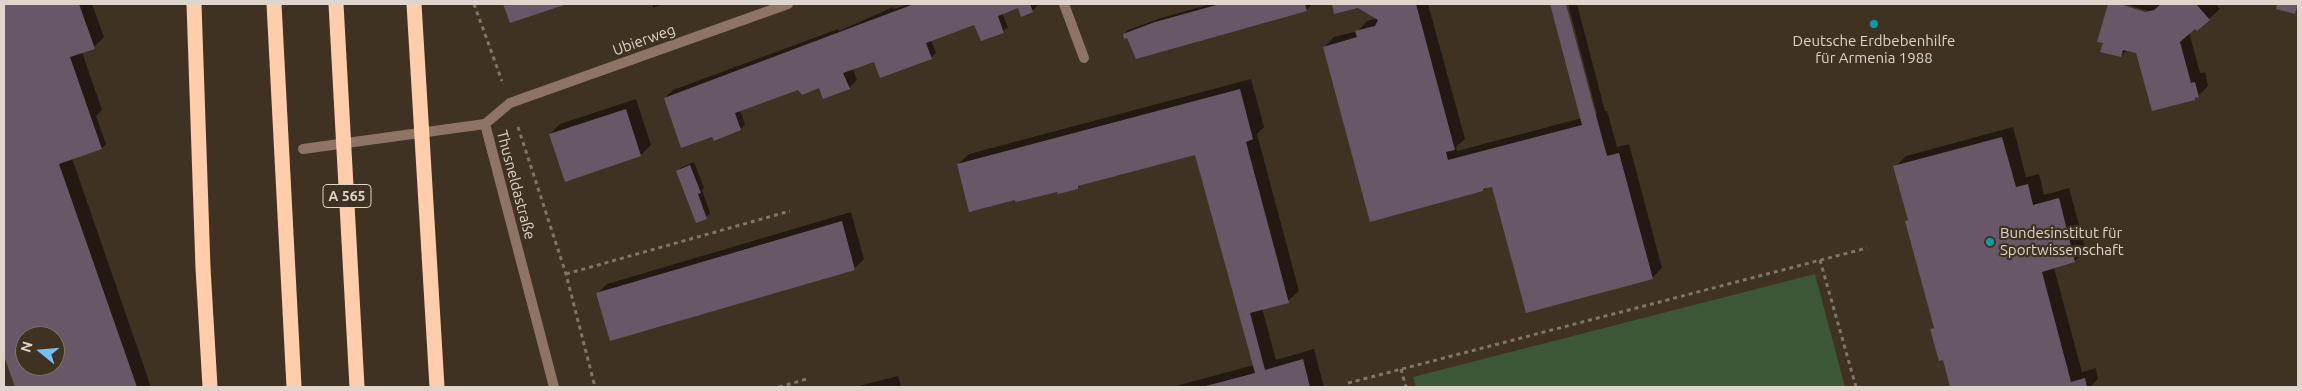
<!DOCTYPE html>
<meta charset="utf-8">
<style>
body{margin:0}
#map{position:relative;width:2302px;height:391px;overflow:hidden;background:#403223;font-family:Ubuntu,sans-serif}
canvas{display:block}
.frame{position:absolute;inset:0;border:5px solid #ded5cc;pointer-events:none}
.north{position:absolute;left:15px;top:326px;width:50px;height:50px;box-sizing:border-box;background:#403223;border:1px solid #7f7367;border-radius:50%;rotate:287deg;font-size:14px;font-weight:700;line-height:20px;text-align:center;color:#ded5cc}
.north::after{content:'';display:block;margin:auto;width:18px;height:22px;background:#73c1f5;clip-path:polygon(50% 0,100% 100%,50% 72%,0 100%)}
</style>
<div id="map">
<canvas width="2302" height="391"></canvas>
<div class="frame"></div>
<div class="north">N</div>
</div>
<script>
const context = document.querySelector('canvas').getContext('2d');
context.lineJoin = 'round';
function fillPath(path, color) { context.fillStyle = color; context.fill(path, 'evenodd'); }
const toPath = rows => new Path2D(rows.map(r => 'M' + r).join(''));
function stroke(path, color, width, dash) { context.strokeStyle = color; context.lineWidth = width; context.lineCap = dash ? 'butt' : 'round'; context.setLineDash(dash || []); context.stroke(path); }
function drawText(font, color, halo, rows, align = 'center') {
  context.font = font + ' Ubuntu,sans-serif'; context.lineWidth = 4.5; context.setLineDash([]); context.textBaseline = 'middle'; context.strokeStyle = halo; context.fillStyle = color; for (const [text, x, y, turn = 0] of rows) {
    context.save(); context.translate(x, y); context.rotate((+turn || 0) * Math.PI / 180); context.textAlign = isNaN(turn) ? turn : align; if (halo) context.strokeText(text, 0, 0); context.fillText(text, 0, 0); context.restore();
  }
}
const green = toPath([
 [1815,274,1845,387,1416,387,1413,377]
]);
const shadow = toPath([
 [4,4,92,4,104,37,94,47,82,52,102,110,96,116,106,144,102,148,72,158,151,387,16,387,4,352],
 [25,336,55,336,55,366,25,366],
 [505,4,564,4,511,22],
 [652,4,664,4,653,8],
 [909,4,1039,4,1032,11,1018,6,1002,13,1008,27,1003,31,979,21,931,40,936,53,931,58,874,60,853,69,857,80,849,88,819,86,799,88,740,111,745,124,741,129,714,139,713,135,665,98,673,90,838,29,839,31,893,7,894,9],
 [1211,4,1310,4,1311,6,1306,10,1128,36,1124,34,1128,30,1161,18],
 [1333,4,1428,4,1465,139,1456,147,1457,151,1582,118,1551,4,1566,4,1594,114,1597,114,1568,4,1577,4,1605,111,1607,111,1617,147,1629,144,1662,268,1652,278,1493,185,1483,190,1371,220,1324,47,1334,37,1358,31,1367,21,1378,18,1358,6,1335,12],
 [2109,4,2115,4,2151,15,2152,12,2124,4,2216,4,2220,9,2197,30,2195,27,2189,32,2200,73,2205,72,2208,86,2195,99,2137,52,2127,50,2121,56,2105,42,2098,41],
 [1251,79,1264,127,1257,134,1299,291,1288,301,1262,308,1276,360,1314,349,1324,387,1172,387,1254,365,1195,154,1081,184,1078,187,1057,190,958,164,969,154],
 [636,99,651,145,641,155,550,134,560,124],
 [2013,127,2026,177,2039,174,2044,195,2069,188,2086,250,2075,261,2054,268,2082,372,2096,368,2098,379,2090,387,1951,387,1944,359,1932,330,1934,327,1906,221,1909,219,1895,167,1906,156],
 [694,162,704,188,702,190,710,213,706,217,678,171,682,167],
 [851,212,864,259,854,269,597,294,607,284],
 [898,376,901,387,855,387]
]);
const building = toPath([
 [4,4,79,4,95,49,70,57,102,149,59,164,137,387,15,387,4,356],
 [25,336,55,336,55,366,25,366],
 [503,4,567,4,510,23],
 [914,4,1030,4,1033,12,1021,17,1018,8,998,16,1004,33,981,41,974,25,926,43,932,59,880,78,874,62,843,73,850,89,823,99,819,88,802,95,798,90,735,113,741,130,714,141,712,137,681,148,664,98],
 [1220,4,1305,4,1307,11,1136,59,1127,38,1124,39,1123,34,1155,22],
 [1332,4,1416,4,1455,150,1446,152,1448,160,1582,125,1550,4,1566,4,1607,156,1619,153,1653,279,1526,313,1492,187,1483,189,1483,191,1370,222,1323,47,1357,37,1355,31,1375,26,1378,20,1358,8,1334,14],
 [2108,4,2120,4,2145,12,2154,10,2161,4,2196,4,2210,20,2197,31,2195,29,2180,42,2191,83,2195,82,2199,97,2195,98,2195,100,2152,111,2136,53,2123,50,2121,57,2100,52,2103,43,2097,42],
 [2277,4,2298,4,2298,7,2297,7,2295,14,2276,9],
 [1240,89,1253,139,1246,142,1289,303,1250,313,1265,370,1303,359,1310,387,1202,387,1255,373,1195,155,1078,186,1078,189,1058,194,1057,192,1016,202,1015,200,969,212,957,164],
 [626,109,641,156,565,182,549,134],
 [2002,137,2016,187,2028,184,2033,205,2059,198,2075,262,2042,272,2071,382,2085,378,2087,387,1950,387,1943,360,1939,361,1930,329,1934,328,1905,221,1908,220,1893,166],
 [690,165,701,193,698,194,707,219,696,223,676,171],
 [842,221,855,270,610,341,596,293]
]);
const path = toPath([
 [474,4,502,81],
 [518,127,566,274,595,387],
 [1820,260,1856,387],
 [566,274,790,211],
 [1401,369,1406,387],
 [1348,383,1867,248],
 [779,387,807,379]
]);
const lane = toPath([
 [303,149,485,124]
]);
const street = toPath([
 [1064,4,1084,58],
 [554,387,485,124,510,103,788,4]
]);
const highway = toPath([
 [194,4,203,268,210,387],
 [274,4,294,387]
]);
const highwayBridge = toPath([
 [336,4,357,387],
 [414,4,437,387]
]);
const markers = [
 [1874,24,5,"#0f9aa8"],
 [1990,242,5,"#0f9aa8"]
];
const shields = [
 [347,196,48]
];
const shieldNames = [
 ["A 565",347,196]
];
const streetNames = [
 ["Ubierweg",644,40,-20],
 ["Thusneldastraße",516,185,75]
];
const poiNames = [
 ["Deutsche Erdbebenhilfe",1874,41],
 ["für Armenia 1988",1874,58],
 ["Bundesinstitut für",2000,233,"left"],
 ["Sportwissenschaft",2000,250,"left"]
];
fillPath(green, '#3b5734');
fillPath(shadow, '#0007');
fillPath(building, '#675767');
stroke(path, '#817569', 3, [4, 4]);
stroke(lane, '#8d7464', 10);
stroke(street, '#8d7464', 10);
stroke(highway, '#ffccac', 15);
stroke(highwayBridge, '#ffccac', 15);
for (const [x, y, r, color] of markers) { const dot = new Path2D(); dot.arc(x, y, r, 0, 2 * Math.PI); context.fillStyle = color; context.fill(dot); stroke(dot, '#403223', 2); }
for (const [x, y, w] of shields) { const box = new Path2D(); box.roundRect(x - w / 2, y - 11.5, w, 23, 4); context.fillStyle = '#403223'; context.fill(box); stroke(box, '#ded5cc', 1); }
drawText('bold 14px', '#ded5cc', null, shieldNames);
drawText('15px', '#ded5cc', '#403223', streetNames);
drawText('15px', '#ded5cc', '#403223', poiNames);
</script>
